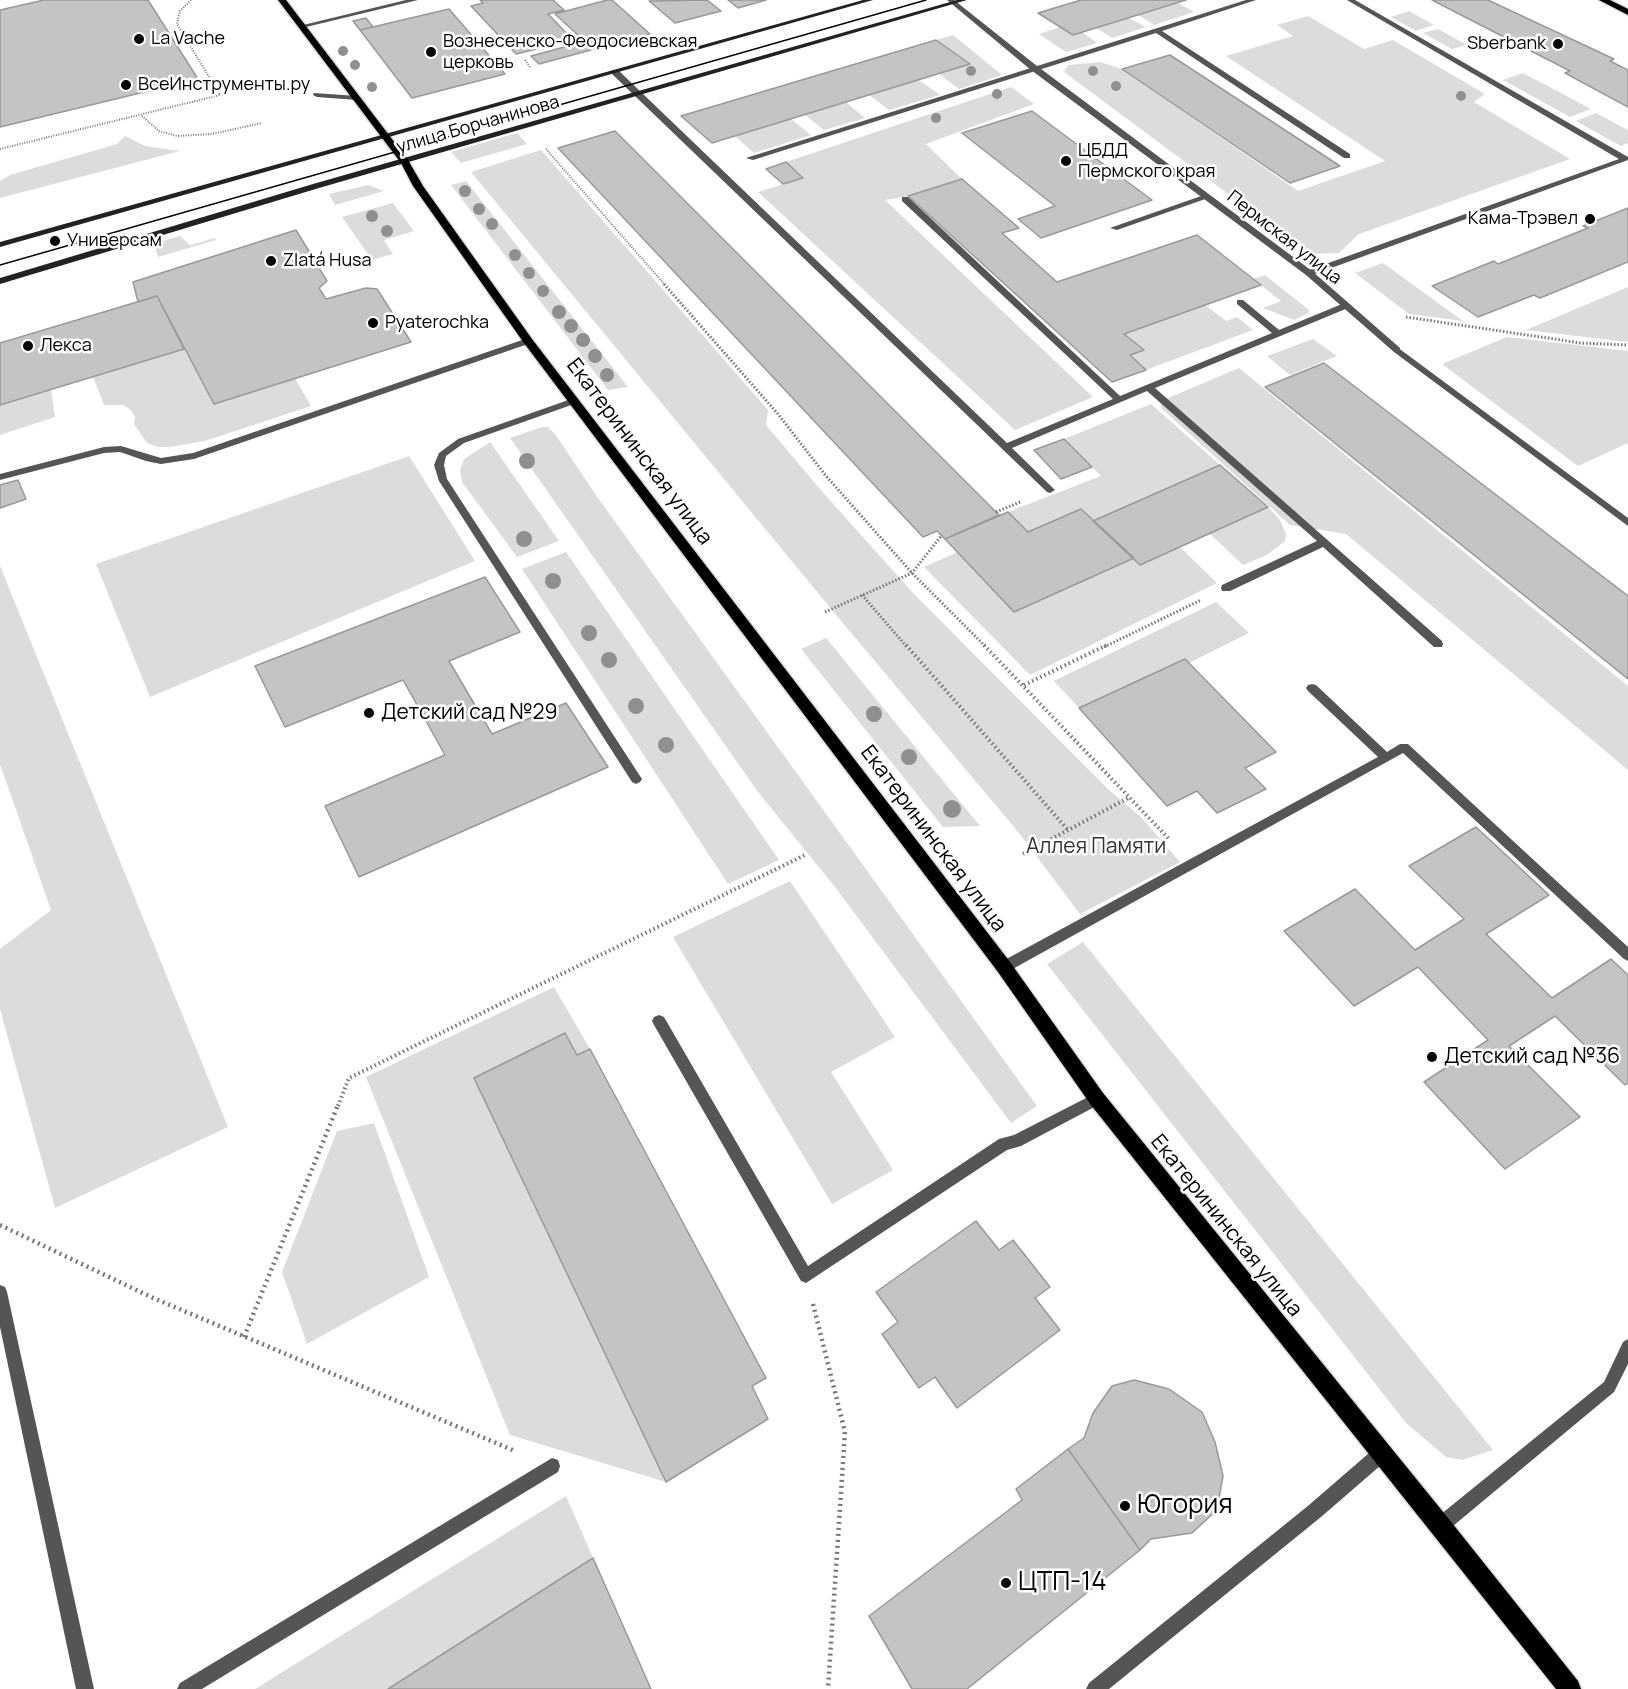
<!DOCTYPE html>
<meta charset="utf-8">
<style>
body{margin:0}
canvas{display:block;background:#fff}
</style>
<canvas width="1628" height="1689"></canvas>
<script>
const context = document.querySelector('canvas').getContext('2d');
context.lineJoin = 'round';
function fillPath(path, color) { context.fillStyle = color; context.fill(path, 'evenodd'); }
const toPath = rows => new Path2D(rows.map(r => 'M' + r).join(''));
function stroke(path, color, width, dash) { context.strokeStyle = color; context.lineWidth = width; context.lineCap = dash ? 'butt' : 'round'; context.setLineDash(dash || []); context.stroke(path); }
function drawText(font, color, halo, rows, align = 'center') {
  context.font = font + ' Manrope,sans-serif'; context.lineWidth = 5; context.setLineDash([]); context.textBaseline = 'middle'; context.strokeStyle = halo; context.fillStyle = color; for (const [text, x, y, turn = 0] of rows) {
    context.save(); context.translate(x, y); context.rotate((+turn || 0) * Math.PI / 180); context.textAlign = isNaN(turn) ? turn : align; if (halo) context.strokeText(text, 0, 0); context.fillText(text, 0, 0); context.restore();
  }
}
const green = toPath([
 [1178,3,1194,12,1154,25,1138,15],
 [1409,11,1434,25,1416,31,1391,17],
 [1308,16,1364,49,1393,40,1485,94,1474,102,1570,159,1359,234,1339,253,1309,254,1064,72,1068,65,1100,62,1122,69,1298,191,1385,161,1226,56,1293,36,1277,25],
 [1129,18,1146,27,1112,38,1096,28],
 [1060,27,1073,35,1082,32,1097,43,1066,52,1039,34],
 [1438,29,1467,45,1452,49,1423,33],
 [953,35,1002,75,959,89,939,74,969,64,936,40],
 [1523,73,1591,109,1570,117,1503,80],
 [919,80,940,95,889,110,869,95],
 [1011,87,1034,104,926,144,962,179,908,196,885,200,1093,397,1015,430,758,192,803,178,786,162],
 [846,102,865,118,824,130,805,115],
 [1596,113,1628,130,1628,143,1621,146,1576,121],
 [791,119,811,135,754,153,735,136],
 [517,133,527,144,461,163,451,152],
 [125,136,145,146,180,151,0,198,0,181,10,175,117,144],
 [541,150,768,410,766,425,819,488,914,594,1108,789,1141,817,1180,862,1080,914,1019,833,837,616,471,172],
 [466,181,628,387,608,390,451,185],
 [368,185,384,191,335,205,329,194],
 [393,203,414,231,384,240,393,254,372,260,342,217],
 [180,236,190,245,215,238,216,240,158,257,154,244],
 [1383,263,1463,321,1409,314,1355,273],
 [1265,275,1309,310,1309,313,1294,320,1263,308,1281,301,1253,279],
 [1628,287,1628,342,1526,330],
 [1205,305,1226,321,1237,317,1253,330,1146,370,1130,355,1143,350,1124,334],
 [1507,337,1628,351,1628,443,1578,466,1442,364],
 [1313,339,1337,356,1290,375,1267,356],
 [184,349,214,404,295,378,311,406,205,441,170,447,157,447,147,443,134,424,135,417,131,410,123,405,104,405,93,377],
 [1239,368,1628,686,1628,770,1346,534,1290,525,1161,408,1161,401],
 [51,389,55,417,0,435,0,405],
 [1151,404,1220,465,1093,521,1028,532,1008,512,1101,476,1064,439],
 [542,427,548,427,555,434,598,498,1037,1106,1011,1123,835,887,758,792,510,438],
 [490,442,559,541,517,557,462,482,460,470,464,459],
 [409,456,475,561,150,697,96,564],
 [1268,507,1280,520,1286,534,1285,541,1267,555,1243,565,1209,533],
 [1180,547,1217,583,1030,675,924,567,958,552,1014,612,1134,558,1141,565],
 [566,552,779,860,728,884,522,569],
 [0,566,228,1127,55,1208,0,1009,0,949,51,910,0,764],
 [1216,602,1249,633,1189,663,1185,659,1079,708,1054,681],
 [826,638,980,826,943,827,801,649],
 [790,881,895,1037,831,1072,893,1170,832,1204,673,937],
 [1083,942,1493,1450,1462,1460,1446,1457,1406,1423,1047,964],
 [554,987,590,1049,577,1055,565,1033,474,1078,666,1482,510,1435,366,1077],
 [374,1123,429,1277,307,1344,282,1272,337,1131],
 [566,1496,593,1558,388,1689,255,1689]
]);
const building = toPath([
 [44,0,148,0,198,79,0,127,0,10,44,0],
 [480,0,553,0,564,10,548,14,573,40,516,54,471,6,483,3,480,0],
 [607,0,612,0,650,34,593,49,555,14,607,0],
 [707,0,721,11,675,23,649,1,707,0],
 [728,0,766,0,738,8,728,0],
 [1081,0,1186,0,1073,35,1038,13,1081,0],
 [1432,0,1488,0,1614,59,1610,61,1628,70,1628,107,1565,73,1570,71,1432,0],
 [449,9,505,74,412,98,360,30,449,9],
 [366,18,373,27,360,30,353,21,366,18],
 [936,40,970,64,712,143,681,116,936,40],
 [583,42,591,50,539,64,531,56,583,42],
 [1170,55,1340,166,1290,183,1122,69,1170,55],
 [1032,111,1152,200,1041,238,1018,219,1055,206,962,133,1032,111],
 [615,131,999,515,945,539,937,531,923,537,558,148,615,131],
 [786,162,803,178,783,184,766,169,786,162],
 [962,179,1019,228,1002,233,1057,282,1197,235,1261,285,1124,334,1144,350,1130,355,1146,370,1112,382,908,196,962,179],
 [1628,208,1628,262,1540,298,1534,295,1478,317,1432,286,1494,261,1498,264,1588,228,1583,226,1628,208],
 [296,230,327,281,319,288,326,299,366,288,377,289,411,342,214,404,157,296,138,302,133,282,296,230],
 [157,296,184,349,0,405,0,343,157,296],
 [1324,363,1628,596,1628,679,1265,387,1324,363],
 [1064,439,1092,467,1061,479,1034,450,1064,439],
 [1220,465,1268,507,1140,565,1093,521,1220,465],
 [18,480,26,499,0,508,0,485,18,480],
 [1081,509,1134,558,1014,612,945,539,1008,512,1028,532,1081,509],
 [485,577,520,632,449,661,492,734,566,703,608,767,359,877,325,806,445,755,403,680,285,727,255,666,485,577],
 [1185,659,1276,752,1245,768,1266,789,1217,813,1197,791,1167,806,1079,708,1185,659],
 [1476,827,1549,895,1486,934,1552,998,1611,959,1628,975,1628,1083,1625,1085,1555,1016,1509,1046,1580,1117,1505,1169,1424,1082,1488,1040,1418,967,1354,1006,1284,931,1355,889,1415,950,1464,919,1409,866,1476,827],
 [565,1033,577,1055,590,1049,766,1378,752,1386,768,1419,666,1482,474,1078,565,1033],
 [976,1221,999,1250,1013,1240,1050,1287,1035,1298,1060,1330,957,1408,935,1377,919,1388,882,1334,898,1322,876,1292,976,1221],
 [1134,1380,1169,1389,1202,1412,1215,1442,1223,1476,1217,1510,1192,1533,1151,1539,1140,1550,1068,1449,1084,1438,1093,1413,1112,1386,1134,1380],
 [1068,1449,1140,1550,967,1689,912,1689,869,1616,1022,1500,1016,1489,1068,1449],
 [593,1558,651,1689,388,1689,593,1558]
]);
const pathFar3 = toPath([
 [525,60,530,67],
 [142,116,159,131,177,136,212,134,262,123],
 [0,149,220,95,177,24,180,11,191,0],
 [546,149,665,285]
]);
const pathFar2 = toPath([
 [664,284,778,414,826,476,912,573,986,647],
 [1406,317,1581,343,1628,345],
 [996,512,1020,502],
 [862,595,907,647],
 [825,612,912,573,942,535],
 [1104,647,1201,600]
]);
const pathFar1 = toPath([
 [906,645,1068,830],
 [984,645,1170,840],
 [1024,685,1107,645],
 [1023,854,1130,797],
 [338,1106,349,1078,805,855]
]);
const path = toPath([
 [0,1225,151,1297,515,1451],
 [813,1304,845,1432,828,1689],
 [244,1337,338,1105]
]);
const lane = toPath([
 [406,0,418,0,302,28,299,26,406,0],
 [1246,0,1256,0,1162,31,1350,154,1350,158,1344,158,1156,33,753,160,746,158,1246,0],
 [1347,0,1355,0,1628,157,1628,160,1312,275,1306,275,1306,271,1619,159,1347,0],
 [612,70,618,70,1007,443,1113,399,902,201,902,197,908,197,1120,396,1272,333,1237,304,1237,300,1243,300,1279,330,1342,304,1348,304,1348,308,1155,388,1442,641,1443,644,1442,647,1434,647,1323,547,1230,591,1222,591,1221,588,1222,585,1317,541,1147,391,1012,448,1055,490,1050,493,1047,492,612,74,612,70],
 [314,93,357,96,361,98,357,100,317,97,313,95,314,93],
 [1204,195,1211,197,1117,230,1110,228,1204,195],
 [528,338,532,341,531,343,194,459,161,464,146,461,120,452,104,453,0,480,0,474,104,447,121,446,161,458,193,453,528,338],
 [1397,347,1628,518,1628,526,1394,352,1393,350,1397,347],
 [574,398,577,399,577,403,464,443,446,456,444,465,447,479,640,776,642,779,640,782,636,784,632,782,439,481,434,465,439,453,458,439,574,398],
 [1312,684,1316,685,1387,752,1400,744,1408,744,1628,947,1628,961,1624,959,1403,753,1009,971,1004,973,999,971,998,967,999,963,1378,757,1308,691,1306,688,1308,685,1312,684],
 [659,1015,664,1017,808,1266,999,1139,1014,1135,1092,1095,1097,1093,1102,1095,1104,1099,1102,1103,1021,1146,1007,1150,806,1283,801,1281,654,1025,652,1021,654,1017,659,1015],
 [0,1285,5,1287,7,1292,94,1689,76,1689,0,1327,0,1285],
 [1628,1339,1628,1364,1614,1392,1447,1531,1441,1533,1435,1531,1433,1525,1435,1519,1604,1382,1623,1342,1628,1339],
 [1382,1445,1388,1447,1390,1453,1388,1459,1321,1517,1109,1689,1086,1689,1089,1683,1309,1505,1376,1447,1382,1445],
 [552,1458,558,1460,560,1466,558,1472,202,1689,177,1689,180,1683,552,1458]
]);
const street = toPath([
 [947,0,954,0,1037,66,1312,271,1400,348,1400,352,1394,352,1306,275,1031,70,947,0]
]);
const secondary = toPath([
 [863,0,873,0,0,247,0,242,863,0],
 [957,0,967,0,319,188,0,284,0,278,313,184,957,0]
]);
const primary = toPath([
 [278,0,286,0,408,160,423,186,532,339,1010,962,1103,1093,1448,1518,1578,1681,1581,1689,1556,1689,1091,1105,998,972,524,343,413,186,401,163,278,0],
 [1599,0,1610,0,1628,9,1628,15,1599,0]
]);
const tram = toPath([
 [0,265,926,0]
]);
const trees = [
 [343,51,5],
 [355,65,5],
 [971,71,5],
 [1093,71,5],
 [1116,86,5],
 [372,87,5],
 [997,94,5],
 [1461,96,5],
 [936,118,5],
 [465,191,6],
 [479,209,6],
 [372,216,6],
 [492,224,6],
 [387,231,6],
 [515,255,6],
 [529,273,6],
 [543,291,6],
 [559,312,7],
 [571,326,7],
 [583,340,7],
 [595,356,7],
 [607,375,7],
 [527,461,8],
 [524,539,8],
 [553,581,8],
 [589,633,8],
 [609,660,8],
 [636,706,8],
 [874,714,8],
 [666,745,8],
 [909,757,8],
 [952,809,9]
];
const markers = [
 [139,39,6,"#000"],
 [1558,44,6,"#000"],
 [431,52,6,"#000"],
 [126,85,6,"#000"],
 [1066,161,6,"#000"],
 [1590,219,6,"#000"],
 [55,241,6,"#000"],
 [271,261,6,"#000"],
 [373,323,6,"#000"],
 [28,346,6,"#000"],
 [369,713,6,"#000"],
 [1432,1057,6,"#000"],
 [1125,1506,6,"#000"],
 [1006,1583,6,"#000"]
];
const farPoinames = [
 ["La Vache",151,39],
 ["Вознесенско-Феодосиевская",443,42],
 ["церковь",443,63],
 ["Sberbank",1546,44,"right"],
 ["ВсеИнструменты.ру",138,85],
 ["ЦБДД",1078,151],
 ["Пермского края",1078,172],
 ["Кама-Трэвел",1578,219,"right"],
 ["Универсам",67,241],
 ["Zlatá Husa",283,261],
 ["Pyaterochka",385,323],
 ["Лекса",40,346]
];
const farStreetnames = [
 ["улица Борчанинова",478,125,-16],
 ["Пермская улица",1284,238,38]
];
const streetNames = [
 ["Екатерининская улица",639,452,53],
 ["Екатерининская улица",933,839,53],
 ["Екатерининская улица",1226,1226,51]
];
const poiNames = [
 ["Детский сад №29",381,713],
 ["Детский сад №36",1444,1057]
];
const parkNames = [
 ["Аллея Памяти",1096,847]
];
const nearPoinames = [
 ["Югория",1137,1506],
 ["ЦТП-14",1018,1583]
];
fillPath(green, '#dcdcdc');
fillPath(building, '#c4c4c4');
stroke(building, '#999', 1.5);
stroke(primary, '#dbdbdb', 3);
stroke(pathFar3, '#777', 2, [1, 1.5]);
stroke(pathFar2, '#777', 3, [1.5, 2]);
stroke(pathFar1, '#777', 4, [1.5, 3]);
stroke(path, '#777', 4.5, [2, 4]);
fillPath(lane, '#555');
fillPath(street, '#555');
fillPath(secondary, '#222');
fillPath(primary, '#000');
stroke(tram, '#000', 1.5);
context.fillStyle = '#8f8f8f';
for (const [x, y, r] of trees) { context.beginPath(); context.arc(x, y, r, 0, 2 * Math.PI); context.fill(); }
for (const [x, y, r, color] of markers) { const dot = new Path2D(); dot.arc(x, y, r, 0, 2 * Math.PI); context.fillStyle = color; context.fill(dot); stroke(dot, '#fff', 2); }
drawText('18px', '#000', '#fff', farPoinames, 'left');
drawText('18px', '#000', '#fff', farStreetnames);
drawText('21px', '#000', '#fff', streetNames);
drawText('21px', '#000', '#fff', poiNames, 'left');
drawText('21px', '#333', '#fff', parkNames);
drawText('26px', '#000', '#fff', nearPoinames, 'left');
</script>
